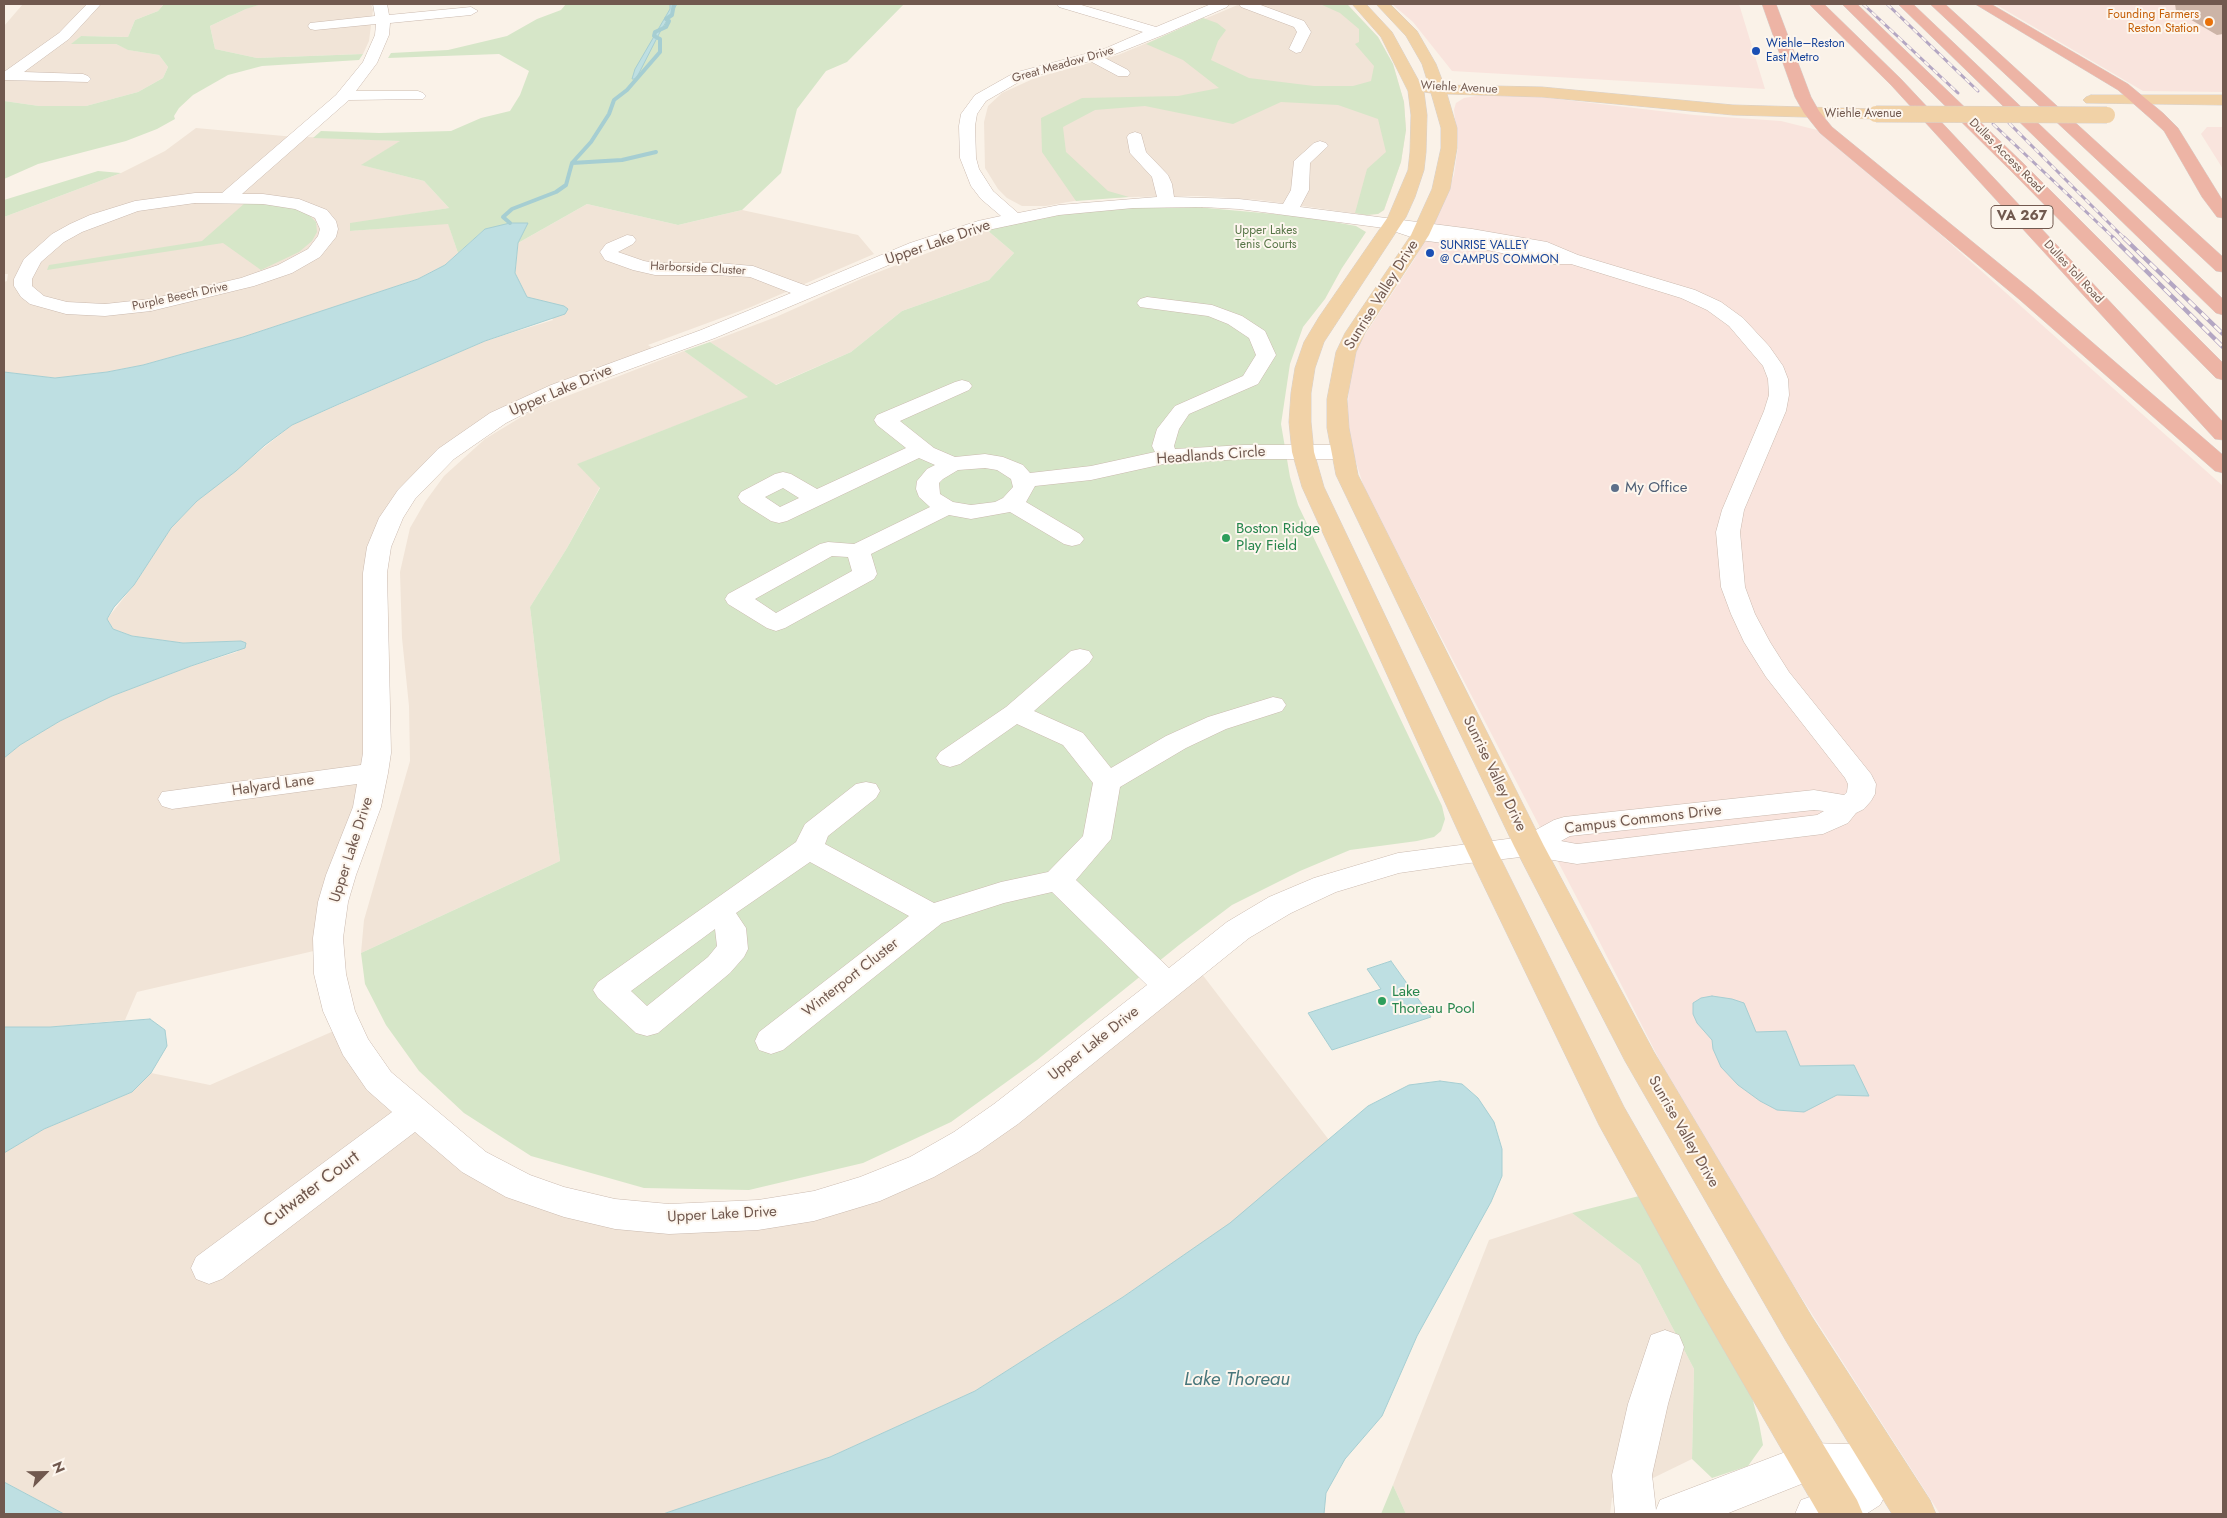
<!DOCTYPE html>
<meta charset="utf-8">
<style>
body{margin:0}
#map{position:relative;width:2227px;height:1518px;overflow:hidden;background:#faf2e8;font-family:Jost,sans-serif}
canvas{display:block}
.frame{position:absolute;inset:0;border:5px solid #71594f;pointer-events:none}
.north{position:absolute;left:20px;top:1448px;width:50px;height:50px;-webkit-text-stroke:4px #fdf6ee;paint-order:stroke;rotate:67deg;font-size:14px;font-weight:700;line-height:20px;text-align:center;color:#71594f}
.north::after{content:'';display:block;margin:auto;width:18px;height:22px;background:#71594f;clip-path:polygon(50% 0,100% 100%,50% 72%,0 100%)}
</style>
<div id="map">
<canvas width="2227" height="1518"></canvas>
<div class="frame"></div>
<div class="north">N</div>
</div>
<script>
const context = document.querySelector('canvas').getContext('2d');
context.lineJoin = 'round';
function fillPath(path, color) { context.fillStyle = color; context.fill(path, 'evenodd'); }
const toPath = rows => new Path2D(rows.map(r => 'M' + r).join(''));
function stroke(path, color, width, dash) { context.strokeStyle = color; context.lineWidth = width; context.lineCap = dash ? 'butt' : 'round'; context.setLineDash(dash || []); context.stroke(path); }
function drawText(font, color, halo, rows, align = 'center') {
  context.font = font + ' Jost,sans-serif'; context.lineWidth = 4; context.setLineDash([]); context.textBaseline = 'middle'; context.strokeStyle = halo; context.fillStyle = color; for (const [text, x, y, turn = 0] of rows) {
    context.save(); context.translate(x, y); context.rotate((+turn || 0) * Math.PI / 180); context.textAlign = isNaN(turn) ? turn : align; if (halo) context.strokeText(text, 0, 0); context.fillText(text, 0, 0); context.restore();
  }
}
const residential = toPath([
 [23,4,164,4,158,11,135,20,128,37,81,36,72,44,116,44,129,50,159,55,168,67,163,78,138,92,86,106,39,106,4,101,4,26],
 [262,4,371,4,373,10,369,41,363,54,257,58,215,49,210,26,248,8],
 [1240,4,1347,4,1378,37,1393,64,1404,102,1406,130,1401,162,1384,210,1378,214,1366,215,1260,200,1198,196,1129,197,1085,199,1046,206,1022,206,1007,198,998,189,985,168,984,122,988,106,1002,93,1035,78,1118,55],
 [196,128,284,136,401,141,362,165,424,181,449,208,350,224,350,231,448,223,458,253,445,265,418,279,243,337,143,365,107,372,55,378,4,372,4,282,7,281,8,274,4,274,4,217,121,173,165,151],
 [587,204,678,225,742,210,858,235,874,254,751,307,648,345,659,352,558,389,446,454,379,547,377,753,333,902,355,1046,518,1186,692,1220,922,1167,1195,965,1329,1140,1232,1223,1123,1297,975,1391,830,1457,663,1514,64,1514,4,1482,4,1153,44,1129,132,1092,151,1073,210,1085,336,1030,318,950,137,992,125,1020,50,1027,4,1027,4,758,20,745,60,721,112,696,191,666,237,652,240,641,183,643,132,636,113,629,107,619,134,585,171,528,197,501,292,425,485,341,553,320,544,302,526,297,515,273,518,243],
 [987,230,1014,253,989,280,902,311,851,352,775,385,710,342,776,317,863,278],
 [684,351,749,397,578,464,600,487,567,548,530,607,560,861,361,953,364,920,410,761,409,706,402,638,400,572,410,528,425,502,444,476,485,439,536,408],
 [1572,1213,1640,1265,1694,1369,1692,1459,1612,1498,1610,1514,1406,1514,1393,1485,1489,1240]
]);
const commercial = toPath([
 [1392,4,1739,4,1765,89,1452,71,1413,22],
 [1995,4,2223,4,2223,92,2143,91],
 [1481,95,1532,96,1694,115,1781,121,1817,130,1878,179,2223,486,2223,1514,1940,1514,1782,1267,1663,1067,1592,927,1365,491,1352,449,1347,418,1349,387,1357,347,1414,260,1444,201,1454,175,1458,147,1454,110,1456,103,1464,98],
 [2207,127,2223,127,2223,169,2201,134]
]);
const green = toPath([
 [164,4,262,4,246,9,210,26,215,49,257,58,363,54,359,60,262,66,228,75,193,95,179,108,174,116,175,119,157,129,126,141,38,164,4,179,4,101,39,106,86,106,138,92,163,78,168,67,159,55,128,50,116,44,71,44,81,36,128,37,135,20,158,11],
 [566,4,904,4,847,62,826,71,797,109,781,173,742,210,678,225,587,204,518,243,527,223,485,229,458,253,448,224,350,231,350,223,449,208,424,181,361,165,400,141,313,138,321,131,379,133,451,131,481,118,510,111,520,95,529,71,499,54,388,58,391,53,448,50,507,36,537,19,561,10],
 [1320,4,1347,4,1378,37,1393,64,1404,102,1406,130,1401,162,1384,210,1378,214,1366,215,1355,213,1367,169,1386,152,1378,119,1338,105,1281,102,1233,124,1145,106,1095,110,1063,127,1066,152,1108,191,1129,197,1076,201,1042,152,1041,118,1082,98,1178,96,1219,88,1183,60,1146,44,1203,18,1217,23,1226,30,1218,41,1211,60,1249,78,1314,86,1353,86,1371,81,1374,66,1355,44,1359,42,1359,29,1340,13],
 [98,171,121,173,4,217,4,200],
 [245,203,288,206,308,214,316,222,317,232,312,241,299,252,261,270,223,243,47,270,49,265,202,241],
 [1196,207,1307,217,1356,226,1366,232,1342,268,1325,299,1303,327,1290,364,1281,424,1290,477,1298,505,1442,806,1445,819,1441,831,1434,837,1417,841,1350,850,1300,871,1232,905,1179,945,1037,1060,951,1122,863,1163,749,1190,644,1188,531,1156,464,1113,419,1071,386,1025,365,984,361,953,560,861,530,607,567,548,600,488,577,464,748,397,684,351,710,342,776,385,851,352,902,311,989,280,1014,253,987,230,1063,214,1113,208],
 [1643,1195,1750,1390,1759,1423,1763,1445,1748,1466,1712,1478,1692,1459,1694,1369,1640,1265,1572,1213],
 [1393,1485,1406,1514,1381,1514]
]);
const water = toPath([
 [670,4,677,4,660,32,636,79,632,79,635,69,670,9,670,4],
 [510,223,528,223,518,243,515,273,527,297,564,306,568,309,565,314,485,341,339,404,292,425,265,445,236,471,197,501,171,528,134,585,114,607,107,619,113,629,132,636,183,643,241,641,246,643,245,648,191,666,112,696,60,721,20,745,4,758,4,372,55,378,107,372,143,365,243,337,418,279,445,265,485,229,510,223],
 [1391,961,1431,1017,1332,1050,1308,1013,1381,989,1367,969,1391,961],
 [1712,996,1732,999,1744,1003,1756,1032,1786,1031,1800,1066,1854,1065,1869,1096,1837,1095,1804,1112,1777,1110,1760,1101,1738,1085,1721,1067,1713,1049,1712,1040,1697,1023,1693,1014,1693,1003,1701,998,1712,996],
 [150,1019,165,1030,167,1046,151,1073,132,1092,44,1129,4,1153,4,1027,50,1027,150,1019],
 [1440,1081,1462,1084,1478,1098,1494,1122,1502,1149,1502,1176,1491,1202,1417,1336,1382,1416,1345,1459,1326,1493,1324,1514,663,1514,830,1457,975,1391,1123,1297,1230,1223,1368,1106,1409,1085,1440,1081],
 [4,1482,64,1514,4,1514,4,1482]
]);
const stream = toPath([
 [572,163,622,160,656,152],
 [510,223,503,217,512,209,556,192,566,185,572,163,591,142,609,114,614,100,627,90,660,52,660,39,654,36,655,32,666,27,669,21,666,19,672,15,674,4]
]);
const minor = toPath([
 [87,4,101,4,69,39,24,72,83,74,88,76,91,79,88,82,4,80,4,72,59,33,87,4],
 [373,4,387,4,389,15,471,7,478,11,471,15,390,23,389,35,377,63,356,91,418,91,423,93,426,96,423,99,349,100,242,194,263,194,299,199,327,210,336,221,338,229,336,237,320,257,292,273,254,286,151,311,105,316,66,314,30,304,21,297,14,286,14,279,24,259,52,234,70,224,90,215,135,201,195,193,222,193,336,95,363,62,375,35,376,24,315,30,310,29,308,26,310,23,375,16,373,4],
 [195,203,263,204,295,209,315,218,320,229,318,236,308,249,278,265,241,278,151,299,105,304,67,302,44,296,32,286,32,279,41,262,64,242,82,232,138,211,195,203],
 [1057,4,1078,4,1156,27,1211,4,1229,4,1227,7,1163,35,1105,58,1128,70,1130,73,1128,76,1118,76,1090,61,1024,79,986,101,977,114,975,126,976,158,979,169,993,191,1018,213,1059,205,1157,197,1152,177,1130,153,1127,137,1129,134,1135,132,1141,134,1146,152,1168,175,1172,184,1174,197,1239,199,1283,204,1291,190,1294,161,1314,143,1320,141,1326,143,1328,146,1310,163,1309,190,1300,207,1472,229,1547,242,1578,255,1695,290,1721,302,1743,318,1769,346,1783,366,1788,379,1789,395,1786,411,1744,510,1740,532,1745,587,1755,614,1770,642,1789,672,1871,774,1876,784,1875,794,1871,801,1864,809,1856,813,1848,823,1823,834,1577,864,1529,856,1461,864,1399,873,1336,892,1291,913,1249,938,1018,1124,978,1152,934,1177,880,1201,814,1221,758,1230,669,1234,615,1229,564,1217,506,1197,462,1172,415,1132,222,1279,209,1284,196,1279,191,1268,196,1257,392,1112,367,1090,343,1055,323,1011,314,974,313,938,318,902,326,875,353,807,357,784,172,809,162,806,158,799,162,792,361,765,363,753,363,573,367,547,379,518,398,490,438,449,490,413,551,385,701,330,791,293,750,277,717,275,655,275,633,270,605,260,600,252,606,244,627,235,633,236,636,240,633,244,618,252,644,261,655,263,717,263,753,266,807,286,910,243,978,221,1001,216,981,199,971,186,960,158,959,126,961,114,975,95,1014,73,1104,49,1143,32,1059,7,1057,4],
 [1202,207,1239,209,1384,228,1420,240,1473,247,1554,264,1571,264,1681,298,1707,310,1729,326,1763,366,1768,379,1769,395,1764,411,1722,510,1716,532,1721,587,1731,614,1744,642,1766,677,1845,778,1848,784,1847,792,1844,795,1814,790,1564,817,1554,820,1523,837,1398,853,1314,878,1269,897,1227,922,1169,968,1076,880,1111,839,1120,787,1186,748,1226,729,1282,711,1286,705,1282,699,1273,697,1208,717,1166,736,1111,768,1083,733,1034,711,1089,663,1093,657,1089,651,1080,649,1071,651,1006,707,940,752,936,758,940,764,950,767,960,764,1017,724,1063,745,1093,783,1083,836,1048,872,1001,882,934,903,825,844,828,836,876,798,880,791,876,784,866,782,856,784,805,824,796,842,598,982,593,990,598,998,636,1033,647,1036,658,1033,730,973,744,957,748,949,746,928,736,913,810,862,909,916,759,1032,755,1041,759,1050,771,1054,783,1050,942,923,1004,903,1052,892,1147,985,994,1104,954,1132,910,1157,860,1177,814,1191,758,1200,669,1204,615,1199,564,1187,530,1175,486,1152,391,1072,368,1039,355,1011,346,974,343,938,348,902,356,875,381,807,388,773,391,753,387,573,391,547,403,518,415,499,454,459,506,423,565,393,715,338,922,251,988,230,1059,215,1133,208,1202,207],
 [1814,810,1824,811,1817,815,1577,844,1561,841,1570,836,1814,810],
 [715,929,717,946,708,957,647,1006,631,991,715,929],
 [1239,4,1258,4,1304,21,1311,32,1301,52,1296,53,1289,49,1297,32,1294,27,1241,7,1239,4],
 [1147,297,1212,305,1242,316,1265,331,1276,355,1258,384,1189,414,1179,429,1174,446,1175,449,1244,445,1342,445,1350,447,1353,452,1350,457,1342,459,1244,459,1168,463,1091,480,1035,486,1026,502,1080,534,1084,539,1080,544,1072,546,1064,544,1010,512,971,519,949,515,871,554,877,574,874,579,785,628,776,631,767,628,728,604,725,599,728,594,820,544,828,542,854,544,930,507,919,497,916,489,917,481,927,469,935,465,919,458,787,521,779,523,771,521,741,502,738,497,741,492,775,474,783,472,791,474,817,489,906,448,877,425,874,420,877,415,955,382,962,380,969,382,972,386,969,390,900,421,934,448,955,457,985,454,1003,457,1023,465,1030,473,1091,466,1155,452,1152,446,1157,429,1175,406,1243,376,1256,355,1249,338,1228,324,1208,316,1140,307,1137,303,1140,299,1147,297],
 [985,468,997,470,1011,479,1013,487,1003,498,995,502,971,505,953,502,940,494,939,483,943,479,958,470,985,468],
 [783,488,799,498,780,507,765,497,783,488],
 [832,556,848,557,852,571,776,613,755,599,832,556],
 [1665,1330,1679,1335,1684,1347,1668,1404,1652,1475,1656,1510,1660,1500,1809,1443,1882,1445,1896,1450,1902,1464,1880,1505,1866,1514,1795,1514,1801,1500,1830,1490,1842,1482,1809,1481,1726,1514,1615,1514,1612,1475,1628,1404,1651,1335,1665,1330]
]);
const major = toPath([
 [1352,4,1366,4,1392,32,1420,83,1428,83,1422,64,1406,36,1376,4,1390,4,1417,31,1436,64,1444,85,1542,87,1733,105,1876,109,1882,111,1884,114,1882,117,1876,119,1733,115,1542,97,1447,94,1457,128,1457,148,1450,189,1429,235,1365,333,1356,352,1347,399,1349,428,1358,475,1544,846,1654,1052,1812,1317,1930,1500,1936,1514,1892,1514,1786,1341,1625,1061,1514,846,1336,475,1327,428,1327,399,1336,352,1345,333,1411,235,1432,189,1441,148,1441,128,1431,93,1424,92,1427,115,1426,152,1424,170,1415,197,1406,217,1324,342,1315,368,1311,393,1311,422,1314,452,1324,487,1497,851,1624,1107,1725,1283,1857,1500,1863,1514,1819,1514,1699,1307,1599,1125,1467,851,1302,487,1292,452,1289,422,1291,393,1295,368,1304,342,1319,317,1388,217,1408,170,1410,152,1411,115,1408,91,1381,37,1352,4],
 [2091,95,2223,95,2223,105,2086,103,2083,100,2086,97,2091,95]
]);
const highway = toPath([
 [1762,4,1776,4,1811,97,1819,111,1832,127,2034,292,2223,455,2223,473,2215,471,2020,300,1820,133,1804,113,1795,97,1762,4],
 [1809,4,1824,4,1901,79,2223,422,2223,440,2215,439,1891,85,1809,4],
 [1842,4,1857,4,2022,162,2223,363,2223,380,2216,378,2010,170,1842,4],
 [1898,4,1913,4,2223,299,2223,315,2216,313,1898,4],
 [1930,4,1945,4,2223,257,2223,272,2216,271,1930,4],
 [1975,4,1991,4,2128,84,2163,113,2178,128,2223,201,2223,218,2217,217,2202,197,2164,131,2151,119,2118,90,1975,4]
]);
const railFar1 = toPath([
 [1863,4,1958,93],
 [1887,4,1978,91],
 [2009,123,2125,239],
 [1993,124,2115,239]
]);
const rail = toPath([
 [2113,238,2223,347],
 [2124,238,2223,334]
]);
const majorBridge = toPath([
 [1876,114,2107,115]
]);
const wall = toPath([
 [2175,4,2223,4,2223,34,2217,35,2176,11]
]);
const markers = [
 [2209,22,5,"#e8710a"],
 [1756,51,5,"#1a4fb4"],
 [1430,253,5,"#1a4fb4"],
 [1615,488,5,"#5c6f8a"],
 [1226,538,5,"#2e9e5b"],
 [1382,1001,5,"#2e9e5b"]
];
const farFoodnames = [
 ["Founding Farmers",2199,15],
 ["Reston Station",2199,29]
];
const farTransitnames = [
 ["Wiehle–Reston",1766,44],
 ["East Metro",1766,58],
 ["SUNRISE VALLEY",1440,246],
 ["@ CAMPUS COMMON",1440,260]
];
const farStreetnames = [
 ["Great Meadow Drive",1063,65,-16],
 ["Wiehle Avenue",1459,88,3],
 ["Wiehle Avenue",1863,114],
 ["Dulles Access Road",2006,156,45],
 ["Harborside Cluster",698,269,3],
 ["Dulles Toll Road",2073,272,47],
 ["Purple Beech Drive",180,297,-12]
];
const farParknames = [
 ["Upper Lakes",1266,231],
 ["Tenis Courts",1266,245]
];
const shields = [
 [2022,217,62]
];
const shieldNames = [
 ["VA 267",2022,217]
];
const streetNames = [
 ["Upper Lake Drive",938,243,-19],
 ["Sunrise Valley Drive",1382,295,-58],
 ["Upper Lake Drive",561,391,-23],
 ["Headlands Circle",1211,456,-4],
 ["Sunrise Valley Drive",1494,774,64],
 ["Halyard Lane",273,786,-8],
 ["Campus Commons Drive",1643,820,-7],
 ["Upper Lake Drive",352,850,-72],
 ["Winterport Cluster",851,978,-38],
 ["Upper Lake Drive",1094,1044,-38],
 ["Sunrise Valley Drive",1683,1132,60],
 ["Upper Lake Drive",722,1215,-3]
];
const serviceNames = [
 ["My Office",1625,488]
];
const leisureNames = [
 ["Boston Ridge",1236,529],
 ["Play Field",1236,546],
 ["Lake",1392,992],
 ["Thoreau Pool",1392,1009]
];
const nearStreetnames = [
 ["Cutwater Court",312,1190,-37]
];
const nearWaternames = [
 ["Lake Thoreau",1237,1380]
];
fillPath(residential, '#f1e4d7');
fillPath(commercial, '#f9e4dd');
fillPath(green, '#d6e6c8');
fillPath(water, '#bedfe2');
stroke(water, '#a6ced2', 1);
stroke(stream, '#a6ced2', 4);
stroke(minor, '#cbbaaf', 1);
stroke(major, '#d7d1ce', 1);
stroke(highway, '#d7d1ce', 1);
fillPath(minor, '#fff');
fillPath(major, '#f1d2a7');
fillPath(highway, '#edb4a5');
stroke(railFar1, '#b4a7c3', 3);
stroke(rail, '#b4a7c3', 4.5);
stroke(railFar1, '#fdf6ee', 2, [6]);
stroke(rail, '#fdf6ee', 3, [9]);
stroke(majorBridge, '#d7d1ce', 17, []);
stroke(majorBridge, '#f1d2a7', 16);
fillPath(wall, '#ccb4a7');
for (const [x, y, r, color] of markers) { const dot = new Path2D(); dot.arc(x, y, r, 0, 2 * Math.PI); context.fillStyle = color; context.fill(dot); stroke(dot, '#fdf6ee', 2); }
drawText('12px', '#c56008', '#fdf6ee', farFoodnames, 'right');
drawText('12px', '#164399', '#fdf6ee', farTransitnames, 'left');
drawText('12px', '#71594f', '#fdf6ee', farStreetnames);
drawText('12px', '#587648', '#fdf6ee', farParknames);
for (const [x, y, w] of shields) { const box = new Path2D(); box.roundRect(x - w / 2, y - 11.5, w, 23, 4); context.fillStyle = '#fdf6ee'; context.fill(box); stroke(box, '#71594f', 1); }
drawText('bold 14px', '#71594f', null, shieldNames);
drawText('15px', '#71594f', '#fdf6ee', streetNames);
drawText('15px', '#4e5e75', '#fdf6ee', serviceNames, 'left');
drawText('15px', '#27864d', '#fdf6ee', leisureNames, 'left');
drawText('18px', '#71594f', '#fdf6ee', nearStreetnames);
drawText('italic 19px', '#47767b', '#fdf6ee', nearWaternames);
</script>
